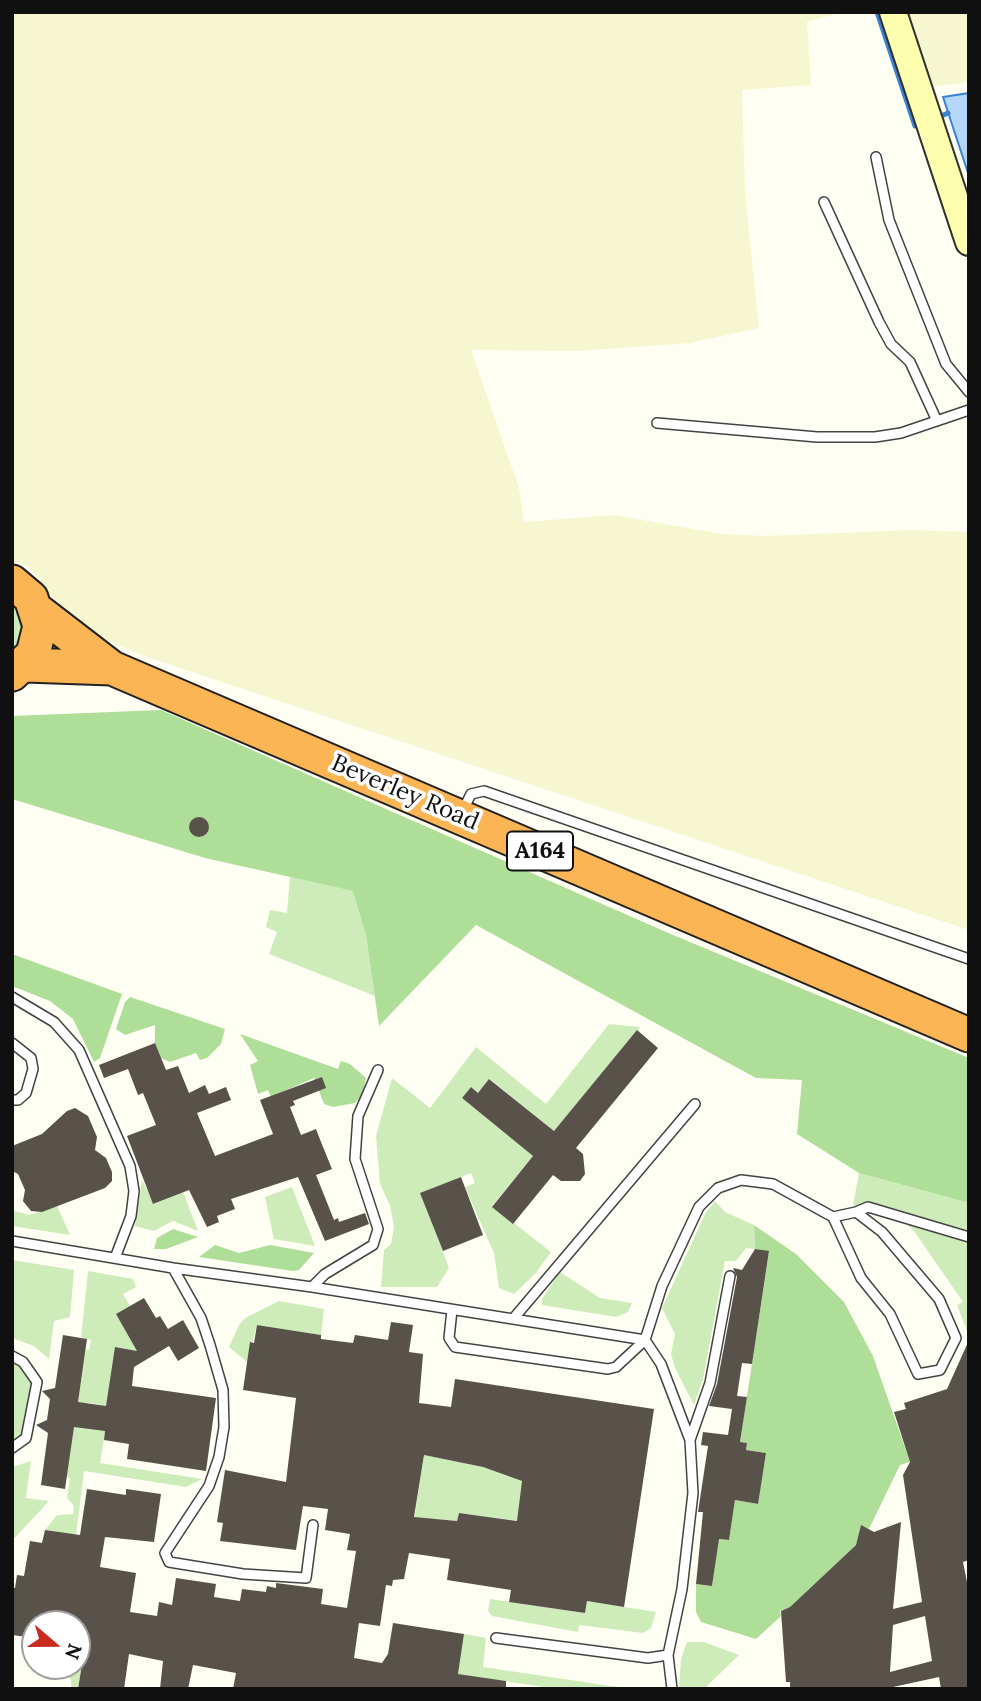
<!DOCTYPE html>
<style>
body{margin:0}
#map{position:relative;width:981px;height:1701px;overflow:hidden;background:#fffef3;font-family:Lora,serif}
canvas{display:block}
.frame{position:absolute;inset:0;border:14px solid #101010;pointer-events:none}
.north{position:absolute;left:21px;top:1610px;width:70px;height:70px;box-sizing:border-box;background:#fff;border:2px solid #9f9f9f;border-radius:50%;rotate:110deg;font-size:19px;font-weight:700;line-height:28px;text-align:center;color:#101010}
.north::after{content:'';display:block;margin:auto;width:24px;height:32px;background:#c82c1f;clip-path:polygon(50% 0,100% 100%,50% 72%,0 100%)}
</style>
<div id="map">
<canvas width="981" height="1701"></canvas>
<div class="frame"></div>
<div class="north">N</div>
</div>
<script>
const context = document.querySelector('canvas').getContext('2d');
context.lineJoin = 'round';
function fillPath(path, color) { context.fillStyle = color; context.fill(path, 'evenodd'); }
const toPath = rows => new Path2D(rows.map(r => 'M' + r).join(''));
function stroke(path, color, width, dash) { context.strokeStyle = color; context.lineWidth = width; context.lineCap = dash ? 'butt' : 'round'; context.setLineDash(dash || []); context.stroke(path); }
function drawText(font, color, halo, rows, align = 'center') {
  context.font = font + ' Lora,serif'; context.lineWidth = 7; context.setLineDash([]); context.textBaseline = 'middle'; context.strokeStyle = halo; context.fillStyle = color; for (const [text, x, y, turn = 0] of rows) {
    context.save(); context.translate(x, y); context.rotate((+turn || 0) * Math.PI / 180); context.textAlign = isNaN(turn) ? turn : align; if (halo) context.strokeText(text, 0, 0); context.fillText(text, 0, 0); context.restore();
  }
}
const farmland = toPath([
 [12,12,843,12,807,22,811,85,742,90,745,191,759,328,690,343,579,351,471,350,519,488,524,522,614,515,722,534,764,536,912,530,969,532,969,930,144,656,84,631,50,595,30,567,12,561],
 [905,12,969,12,969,82,929,87]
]);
const green = toPath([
 [12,598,27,634,12,659],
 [290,877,354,891,366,935,375,996,269,954,277,932,266,927,270,910,287,913],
 [609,1024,640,1027,554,1131,490,1079,478,1093,471,1087,462,1098,533,1156,492,1206,551,1252,536,1273,514,1294,499,1288,494,1253,465,1187,475,1183,471,1173,421,1193,449,1268,437,1287,381,1287,384,1250,391,1244,394,1227,390,1205,380,1184,376,1136,392,1078,430,1108,476,1047,546,1104],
 [859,1173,969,1203,969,1336,957,1305,963,1302,914,1231,899,1218,853,1205],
 [142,1180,154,1204,183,1192,198,1231,173,1221,154,1231,135,1226],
 [292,1187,315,1246,274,1239,265,1197],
 [715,1201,725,1212,754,1225,755,1249,746,1248,736,1261,725,1261,703,1379,694,1405,675,1368,671,1354,675,1334,662,1308,706,1212],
 [57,1206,70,1235,12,1226,12,1210,29,1215],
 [12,1260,74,1270,70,1317,54,1321,49,1359,34,1346,12,1338],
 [88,1271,133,1279,136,1287,123,1294,130,1306,138,1352,126,1353,126,1349,116,1347,112,1412,100,1410,101,1405,89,1403,76,1412,86,1350,89,1350,91,1340,81,1338],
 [560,1272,600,1298,632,1303,628,1312,616,1317,542,1305,542,1299],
 [279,1301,324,1309,321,1335,257,1325,247,1362,229,1347,239,1325,245,1318],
 [12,1356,35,1375,26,1438,12,1448],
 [75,1417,106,1426,100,1463,202,1479,186,1487,84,1471,76,1535,45,1530,57,1515,73,1514,74,1506,67,1498,70,1478,66,1477],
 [424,1455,483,1467,522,1481,519,1508,521,1521,459,1513,457,1521,434,1519,414,1521],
 [31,1461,26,1498,49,1501,12,1541,12,1467],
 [490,1599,585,1613,587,1601,656,1612,651,1628,643,1633,579,1625,578,1632,492,1616,488,1611],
 [464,1634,486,1638,483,1667,631,1689,557,1689,458,1674],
 [687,1642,704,1642,739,1655,704,1689,679,1689,681,1659],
 [77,1645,85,1646,78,1689,71,1689,71,1680,62,1666,77,1666]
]);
const forest = toPath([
 [161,710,666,932,969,1058,969,1203,859,1173,797,1134,802,1080,756,1078,476,925,379,1026,366,935,353,891,205,858,12,799,12,716],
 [12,954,122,994,100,1058,94,1062,73,1019,50,1001,12,986],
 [130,997,225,1029,221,1044,207,1058,200,1060,196,1053,170,1062,161,1058,155,1043,155,1025,125,1035,116,1029,125,1002],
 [240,1034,338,1069,341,1061,350,1064,366,1078,362,1096,355,1103,333,1107,324,1104,314,1078,271,1097,268,1090,258,1094,250,1065,258,1061],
 [754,1225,796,1254,844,1302,873,1356,910,1462,900,1465,869,1529,861,1526,856,1545,790,1607,780,1611,781,1616,756,1639,701,1622,696,1612,696,1584,712,1586,718,1539,729,1540,735,1500,757,1504,766,1453,746,1450,747,1443,740,1442,769,1252,755,1249],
 [173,1229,198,1237,166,1249,154,1249,157,1238],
 [215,1245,239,1253,270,1245,314,1253,299,1270,293,1271,199,1257]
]);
const water = toPath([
 [969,93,969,176,943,97,969,93]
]);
const stream = toPath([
 [877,12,915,126],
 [941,116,948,113]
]);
const building = toPath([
 '189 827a10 10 0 1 1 20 0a10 10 0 1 1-20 0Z',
 [637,1030,658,1048,576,1148,583,1154,585,1174,580,1181,561,1181,553,1175,513,1224,492,1207,533,1156,462,1098,471,1087,478,1093,489,1079,554,1131],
 [155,1043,166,1070,178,1066,189,1093,205,1085,209,1094,226,1087,231,1100,197,1113,215,1156,273,1134,260,1100,322,1077,326,1088,293,1101,295,1105,290,1107,301,1135,316,1129,321,1142,332,1169,316,1175,334,1220,338,1218,339,1222,365,1213,369,1224,325,1241,298,1177,231,1199,235,1209,217,1216,219,1222,207,1227,189,1190,153,1204,127,1136,156,1125,143,1093,138,1095,128,1069,104,1078,99,1065],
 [75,1108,88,1116,97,1137,95,1150,106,1158,112,1172,112,1181,105,1188,42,1212,31,1211,23,1201,25,1190,18,1174,12,1171,12,1146,42,1134,67,1111],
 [461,1177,483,1235,443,1251,420,1193],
 [755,1249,769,1251,752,1364,742,1363,737,1396,747,1397,740,1442,747,1443,746,1450,766,1453,758,1504,735,1500,729,1540,719,1539,712,1586,696,1584,703,1512,698,1512,708,1446,701,1445,703,1432,728,1435,732,1409,709,1406,717,1384,737,1277,733,1268,742,1270],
 [144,1298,156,1318,160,1316,168,1329,183,1320,199,1348,178,1361,169,1346,134,1367,132,1386,216,1398,206,1471,127,1459,129,1444,104,1440,105,1431,74,1427,65,1489,41,1485,48,1433,36,1425,47,1420,50,1399,42,1391,55,1388,63,1335,87,1339,78,1402,106,1406,115,1347,137,1351,116,1314],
 [391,1322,413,1325,409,1352,423,1354,419,1403,451,1407,455,1379,654,1409,624,1607,587,1601,585,1613,509,1602,511,1590,447,1580,450,1559,409,1553,404,1579,393,1580,392,1586,386,1585,380,1626,359,1623,354,1658,382,1663,388,1654,393,1623,464,1634,458,1674,506,1681,506,1689,233,1689,236,1673,193,1665,188,1689,160,1689,163,1661,129,1654,124,1689,78,1689,85,1646,77,1645,77,1624,35,1624,35,1638,12,1635,12,1587,15,1588,17,1575,24,1576,30,1541,42,1543,45,1530,80,1535,87,1489,126,1495,126,1489,161,1494,154,1542,105,1537,100,1567,136,1573,130,1612,157,1616,159,1602,172,1605,176,1578,216,1584,214,1597,240,1601,242,1589,266,1592,267,1586,276,1588,276,1583,323,1589,321,1604,347,1608,356,1551,347,1550,350,1534,325,1530,328,1509,303,1506,296,1550,220,1541,223,1523,217,1522,225,1470,286,1482,296,1398,243,1390,250,1342,254,1343,257,1325,321,1335,321,1339,353,1343,355,1335,388,1340],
 [424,1455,483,1467,522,1481,517,1521,459,1513,457,1521,414,1517],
 [969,1340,969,1560,963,1562,969,1592,969,1689,941,1689,939,1677,884,1689,790,1689,790,1682,786,1682,781,1611,790,1607,856,1545,861,1525,874,1532,901,1522,893,1609,922,1602,903,1475,910,1462,894,1412,906,1409,904,1403,947,1389],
 [925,1616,932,1661,890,1672,893,1625]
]);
const lane = toPath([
 [876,157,889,220,946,364,969,392],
 [824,202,879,322,891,344,910,362,937,421],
 [657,423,817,437,875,437,901,433,969,410],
 [462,812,471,794,484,791,969,959],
 [12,997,54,1022,79,1050,130,1166,134,1191,131,1216,115,1258],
 [12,1043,31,1058,33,1069,26,1093,18,1100,12,1100],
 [856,1212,868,1207,969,1237],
 [12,1241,173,1268,312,1287,645,1340,661,1364,690,1440],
 [173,1268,201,1318,210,1345,223,1390,224,1427,219,1457,209,1486,165,1553,169,1562,243,1574,306,1578,313,1525],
 [312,1287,325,1274,373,1245,378,1229,355,1159,358,1116,378,1070],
 [452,1310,449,1338,455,1347,608,1369,616,1367,645,1340,662,1286,699,1207,718,1188,741,1180,773,1184,833,1217,856,1212,882,1232,939,1299,956,1338,940,1370,918,1374,890,1314,861,1278,833,1217],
 [513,1319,695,1104],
 [12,1356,23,1362,37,1382,26,1438,12,1448],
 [496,1638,648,1658,668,1655],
 [672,1689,668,1655,682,1589,693,1493,690,1440,710,1383,730,1276]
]);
const secondary = toPath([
 [893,12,969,242]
]);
const highway = toPath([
 [12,582,31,598,40,626,33,654,12,674],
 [38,611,112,668,969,1035],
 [25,665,112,668]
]);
const shields = [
 [540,851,66]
];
const shieldNames = [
 ["A164",540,851]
];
const streetNames = [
 ["Beverley Road",405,793,23]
];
fillPath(farmland, '#f6f7d1');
fillPath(green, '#ceecb9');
fillPath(forest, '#afde98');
fillPath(water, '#b4d7f9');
stroke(water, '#3783d4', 2);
stroke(stream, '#3783d4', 5);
fillPath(building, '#59524b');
stroke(lane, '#434343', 12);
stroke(secondary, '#323232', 30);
stroke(highway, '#212121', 37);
stroke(lane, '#fff', 9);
stroke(secondary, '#feffae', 26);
stroke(highway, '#fbb554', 33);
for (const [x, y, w] of shields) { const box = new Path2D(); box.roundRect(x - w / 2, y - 19.5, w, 39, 5); context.fillStyle = '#fff'; context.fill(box); stroke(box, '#101010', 2); }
drawText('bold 23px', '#101010', null, shieldNames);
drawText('24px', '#101010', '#fff', streetNames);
</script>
